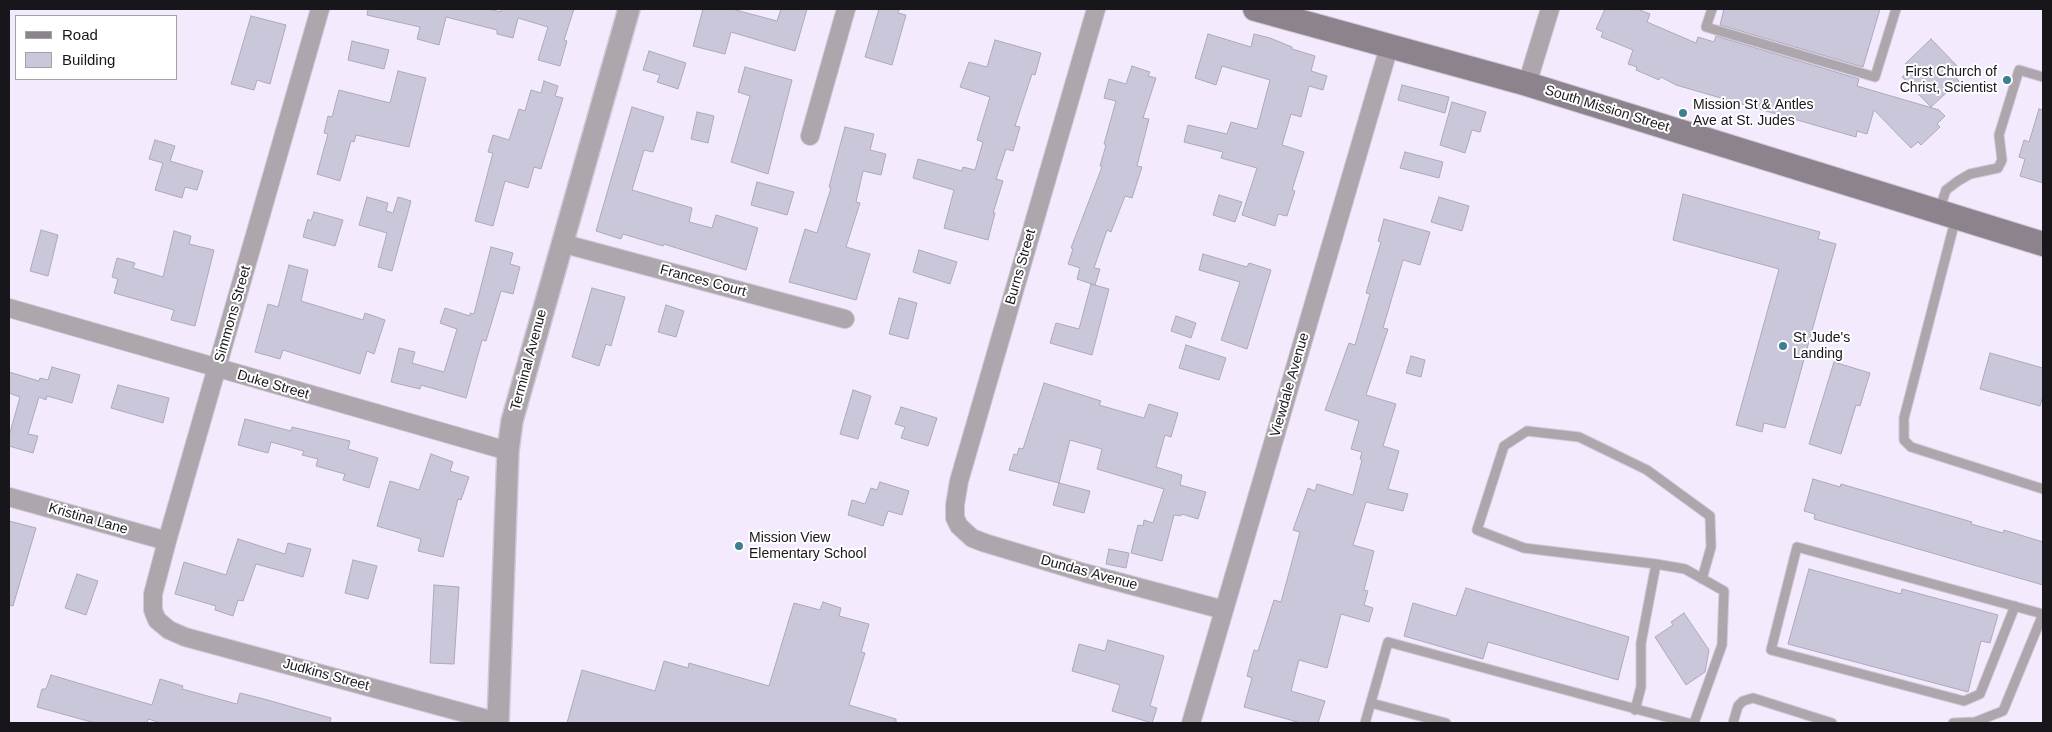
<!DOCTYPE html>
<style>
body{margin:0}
#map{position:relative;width:2052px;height:732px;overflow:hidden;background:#f4eafd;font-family:Arial,sans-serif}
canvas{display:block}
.frame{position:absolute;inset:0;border:10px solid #18151b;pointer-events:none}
.legend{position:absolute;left:15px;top:15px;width:162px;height:65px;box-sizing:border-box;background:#fff;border:1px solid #a3a1a4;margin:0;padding:6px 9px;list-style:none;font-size:15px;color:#18151b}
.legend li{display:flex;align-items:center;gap:10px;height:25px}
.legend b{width:25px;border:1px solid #a3a1a4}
</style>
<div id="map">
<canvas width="2052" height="732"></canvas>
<div class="frame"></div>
<ul class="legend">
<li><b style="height:6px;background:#8c838c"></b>Road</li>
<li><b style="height:14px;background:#cac7da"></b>Building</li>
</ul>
</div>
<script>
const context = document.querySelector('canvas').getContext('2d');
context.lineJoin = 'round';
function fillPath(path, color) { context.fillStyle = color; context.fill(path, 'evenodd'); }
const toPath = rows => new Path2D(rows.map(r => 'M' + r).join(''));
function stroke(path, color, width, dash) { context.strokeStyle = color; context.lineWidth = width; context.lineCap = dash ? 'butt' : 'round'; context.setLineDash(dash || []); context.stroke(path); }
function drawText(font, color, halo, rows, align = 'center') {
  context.font = font + ' Arial,sans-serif'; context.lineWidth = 4; context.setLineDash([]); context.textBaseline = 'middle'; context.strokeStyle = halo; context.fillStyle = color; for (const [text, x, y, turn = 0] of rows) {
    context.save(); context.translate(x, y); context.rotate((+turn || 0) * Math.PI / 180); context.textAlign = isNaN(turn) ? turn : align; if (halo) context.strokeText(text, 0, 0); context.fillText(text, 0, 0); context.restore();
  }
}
const building = toPath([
 [368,9,488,9,501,12,501,9,574,9,564,40,567,41,560,66,538,60,548,27,518,18,513,38,497,34,497,30,446,17,439,45,417,39,420,27,367,15,368,9],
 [703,9,732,9,777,21,781,9,807,9,795,51,731,32,725,54,693,46,703,9],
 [879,9,899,9,898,13,906,15,892,65,865,57,879,9],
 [1605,9,1637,9,1650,14,1647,22,1696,43,1698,37,1714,42,1716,36,1859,79,1857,86,1939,110,1945,116,1937,124,1940,127,1921,145,1918,142,1911,148,1874,110,1867,134,1857,131,1856,137,1676,85,1661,77,1659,80,1636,70,1637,67,1628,64,1633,50,1601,37,1603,32,1596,29,1605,9],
 [1724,9,1880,9,1863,67,1720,25,1724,9],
 [251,16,286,25,270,84,257,80,254,90,231,84,251,16],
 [1208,34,1251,47,1254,34,1270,38,1292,47,1292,49,1315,56,1311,71,1327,76,1323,90,1309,86,1301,117,1291,114,1282,145,1304,152,1292,190,1295,191,1287,216,1278,214,1275,226,1242,215,1257,168,1221,158,1223,152,1184,142,1188,125,1227,134,1231,122,1257,129,1270,80,1222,66,1216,85,1195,78,1208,34],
 [1931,39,1962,71,1955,77,1959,81,1931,107,1902,77,1910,69,1905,64,1931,39],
 [995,40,1041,53,1035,75,1032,74,1015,126,1020,127,1013,151,1006,149,996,179,1003,181,993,213,995,213,988,240,944,228,954,190,913,178,918,159,962,171,963,167,975,170,983,142,977,140,990,97,960,87,969,62,987,67,995,40],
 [352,41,389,50,384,69,348,60,352,41],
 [649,51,686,63,678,89,657,82,660,75,643,70,649,51],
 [1132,66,1150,72,1148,76,1156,78,1143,118,1149,119,1137,166,1142,167,1132,198,1125,196,1111,232,1107,230,1094,268,1100,269,1095,285,1077,279,1080,268,1068,264,1073,249,1071,248,1102,167,1100,166,1106,145,1104,144,1116,101,1104,98,1109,79,1126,84,1132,66],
 [745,67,792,80,768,174,731,162,750,96,738,92,745,67],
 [398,71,426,78,409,147,356,135,354,142,351,141,340,181,317,174,328,134,324,133,328,116,332,117,339,90,390,103,398,71],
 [544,81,558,86,555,96,563,98,541,169,534,167,528,188,505,181,493,226,475,221,493,153,488,152,493,135,509,140,519,109,525,111,531,90,541,93,544,81],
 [1402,85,1449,97,1445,113,1398,100,1402,85],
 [1452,102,1486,112,1480,132,1472,130,1465,153,1440,145,1452,102],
 [632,107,664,117,653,152,644,150,632,190,692,208,689,222,712,228,716,215,758,228,746,270,664,244,663,246,623,234,621,239,596,231,632,107],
 [2039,109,2043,110,2043,183,2020,176,2025,159,2019,157,2024,140,2029,142,2039,109],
 [697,112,714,116,708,143,691,139,697,112],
 [845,127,874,134,870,150,886,154,881,175,863,171,856,202,860,203,846,247,870,254,856,300,789,282,805,229,817,233,831,188,829,187,845,127],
 [155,140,175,146,170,161,203,171,197,190,185,187,182,198,155,190,163,163,149,159,155,140],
 [1405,152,1443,162,1439,178,1400,168,1405,152],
 [757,182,794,192,787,215,751,205,757,182],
 [1683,194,1820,232,1818,239,1836,244,1785,428,1764,423,1762,432,1736,425,1779,269,1673,240,1683,194],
 [1219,195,1242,202,1235,222,1213,215,1219,195],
 [367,197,388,203,386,211,393,213,398,197,411,201,392,271,378,267,387,233,359,225,367,197],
 [1439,197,1469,206,1462,231,1431,222,1439,197],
 [314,212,343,220,335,246,303,237,308,219,311,221,314,212],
 [1384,219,1430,232,1420,265,1403,260,1383,328,1388,329,1366,395,1396,404,1383,446,1399,451,1388,489,1408,494,1403,511,1366,502,1353,545,1374,551,1364,590,1368,591,1364,605,1373,608,1369,622,1341,614,1327,668,1299,660,1291,691,1325,701,1318,723,1301,723,1244,707,1252,678,1247,676,1254,650,1258,651,1274,600,1281,602,1300,532,1293,530,1308,488,1315,491,1317,484,1353,495,1362,460,1360,459,1362,452,1351,449,1359,421,1325,410,1349,343,1355,345,1370,294,1366,293,1381,242,1378,241,1384,219],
 [41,230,58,235,48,276,30,271,41,230],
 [174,231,191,236,189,244,214,250,195,326,171,320,174,310,114,293,118,279,112,277,117,258,135,263,133,268,163,277,174,231],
 [491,247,513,253,510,264,520,267,513,294,501,291,486,341,482,340,466,398,421,385,420,389,391,382,399,348,415,352,412,363,444,372,457,329,440,323,445,308,470,316,470,313,474,314,491,247],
 [919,250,957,262,950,284,913,272,919,250],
 [1203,254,1247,267,1249,263,1271,270,1247,349,1221,340,1240,282,1199,270,1203,254],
 [289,265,308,270,301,301,363,320,365,313,385,320,374,354,367,351,360,374,283,350,280,359,255,352,268,304,278,307,289,265],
 [1091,284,1109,289,1092,355,1050,343,1056,323,1079,329,1091,284],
 [592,288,625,297,611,346,606,344,599,366,572,357,592,288],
 [899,298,917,303,908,339,889,334,899,298],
 [666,305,684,311,676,337,658,332,666,305],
 [1176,316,1196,323,1191,338,1171,331,1176,316],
 [1186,345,1226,358,1219,380,1179,368,1186,345],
 [1990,353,2043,368,2043,395,2040,406,1980,389,1990,353],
 [1411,356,1425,360,1421,377,1406,373,1411,356],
 [1834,362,1870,373,1860,406,1856,405,1841,454,1809,444,1834,362],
 [52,367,80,375,72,403,47,396,46,400,39,397,28,434,38,436,33,453,9,446,9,436,20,397,9,393,9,372,39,381,40,378,48,380,52,367],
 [1044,383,1101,401,1099,405,1144,418,1149,404,1178,413,1171,437,1165,435,1156,467,1182,475,1180,485,1206,492,1198,519,1182,514,1181,516,1174,515,1162,561,1131,553,1138,525,1143,526,1144,520,1153,523,1164,489,1097,469,1102,449,1070,440,1059,483,1009,470,1014,454,1017,455,1019,448,1023,449,1044,383],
 [118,385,169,398,163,423,111,408,118,385],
 [853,390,871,396,858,439,840,434,853,390],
 [901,407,937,418,928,446,901,438,905,427,895,424,901,407],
 [245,419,291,431,292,427,350,441,348,449,378,458,369,488,343,480,345,474,316,466,318,459,302,455,304,451,271,442,268,453,238,445,245,419],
 [431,454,453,462,450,471,469,477,461,500,458,499,443,557,418,551,421,539,377,526,390,481,419,490,431,454],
 [1813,479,1840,487,1841,484,1972,522,1971,524,2003,533,2004,530,2043,542,2043,585,1814,519,1815,514,1804,511,1813,479],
 [880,482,909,491,902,515,888,511,883,526,848,515,852,500,865,504,871,488,877,490,880,482],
 [1059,483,1090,491,1084,513,1053,505,1059,483],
 [9,521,36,528,13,606,9,605,9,521],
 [238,539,285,554,288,543,311,549,303,577,256,564,243,601,238,600,233,616,215,610,216,606,175,594,184,562,226,575,238,539],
 [1109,549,1129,553,1126,568,1106,564,1109,549],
 [353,560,377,566,368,599,345,593,353,560],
 [1809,569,1901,594,1902,589,1998,615,1990,643,1981,641,1968,692,1788,644,1809,569],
 [77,574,98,581,86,615,65,608,77,574],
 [434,585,459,587,454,664,430,663,434,585],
 [1466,588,1629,637,1618,680,1488,642,1483,659,1404,636,1413,603,1456,616,1466,588],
 [823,602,841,608,839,616,869,624,861,652,865,653,849,705,896,719,896,723,567,723,582,670,655,691,664,661,688,668,689,663,769,686,794,603,820,610,823,602],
 [1684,613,1709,650,1705,672,1686,685,1655,637,1673,625,1671,622,1684,613],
 [1108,640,1164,656,1150,706,1157,708,1152,723,1112,711,1120,685,1072,671,1079,644,1105,651,1108,640],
 [51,675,152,705,160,679,183,686,182,689,237,704,240,693,264,699,331,718,330,723,161,723,148,719,147,723,95,723,37,707,42,689,46,689,51,675]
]);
const service = toPath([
 [1712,9,1706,27,1875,77,1896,9],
 [1939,211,1946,190,1958,181,1970,174,1998,168,2002,160,1999,135,2019,70,2043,77],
 [1956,217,1904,418,1904,440,1911,447,2043,489],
 [1656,564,1524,548,1477,530,1504,446,1527,431,1579,437,1647,470,1710,516,1711,547,1702,579],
 [1371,703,1446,723],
 [1635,710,1641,687,1641,643,1656,564,1685,569,1724,591,1722,645,1694,723],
 [1365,723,1388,642,1688,723],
 [1733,723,1738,706,1743,701,1753,698,1832,723],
 [1953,723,1975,722,2003,711,2043,614,1797,547,1771,650,1964,701,1980,694,2015,606]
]);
const minor = toPath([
 [320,9,167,541,153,594,153,610,157,620,169,630,185,637,498,722],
 [1096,9,959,481,955,505,955,518,959,526,972,538,985,543,1085,573,1224,610],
 [1527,84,1550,9],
 [810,136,846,9],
 [561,243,845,319],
 [9,308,508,451],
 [9,497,167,541],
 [1191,723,1389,47]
]);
const tertiary = toPath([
 [498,723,508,451,512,421,629,9]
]);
const secondary = toPath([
 [1255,9,1527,84,2043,244]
]);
const markers = [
 [2007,80,5,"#3d7e91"],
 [1683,113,5,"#3d7e91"],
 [1783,346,5,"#3d7e91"],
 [739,546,5,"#3d7e91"]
];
const poiNames = [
 ["First Church of",1997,72,"right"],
 ["Christ, Scientist",1997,88,"right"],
 ["Mission St & Antles",1693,105],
 ["Ave at St. Judes",1693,121],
 ["St Jude's",1793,338],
 ["Landing",1793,354],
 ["Mission View",749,538],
 ["Elementary School",749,554]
];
const streetNames = [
 ["South Mission Street",1607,109,17],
 ["Burns Street",1021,267,-74],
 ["Frances Court",703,281,15],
 ["Simmons Street",233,314,-74],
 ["Terminal Avenue",529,360,-75],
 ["Duke Street",273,385,16],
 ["Viewdale Avenue",1290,385,-74],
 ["Kristina Lane",88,519,16],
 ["Dundas Avenue",1089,573,15],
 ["Judkins Street",326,675,15]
];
fillPath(building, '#cac7da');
stroke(building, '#aca9bc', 1);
stroke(service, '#d1c8d9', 11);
stroke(minor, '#d1c8d9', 20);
stroke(tertiary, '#d1c8d9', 24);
stroke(secondary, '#d1c8d9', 26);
stroke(service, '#ada6ac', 9);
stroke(minor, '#ada6ac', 18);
stroke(tertiary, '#ada6ac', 21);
stroke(secondary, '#8c838c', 24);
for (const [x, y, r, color] of markers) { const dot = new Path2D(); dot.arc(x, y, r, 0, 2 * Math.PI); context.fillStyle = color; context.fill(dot); stroke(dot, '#fff', 2); }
drawText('14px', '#18151b', '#fff', poiNames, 'left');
drawText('14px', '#18151b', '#fff', streetNames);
</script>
